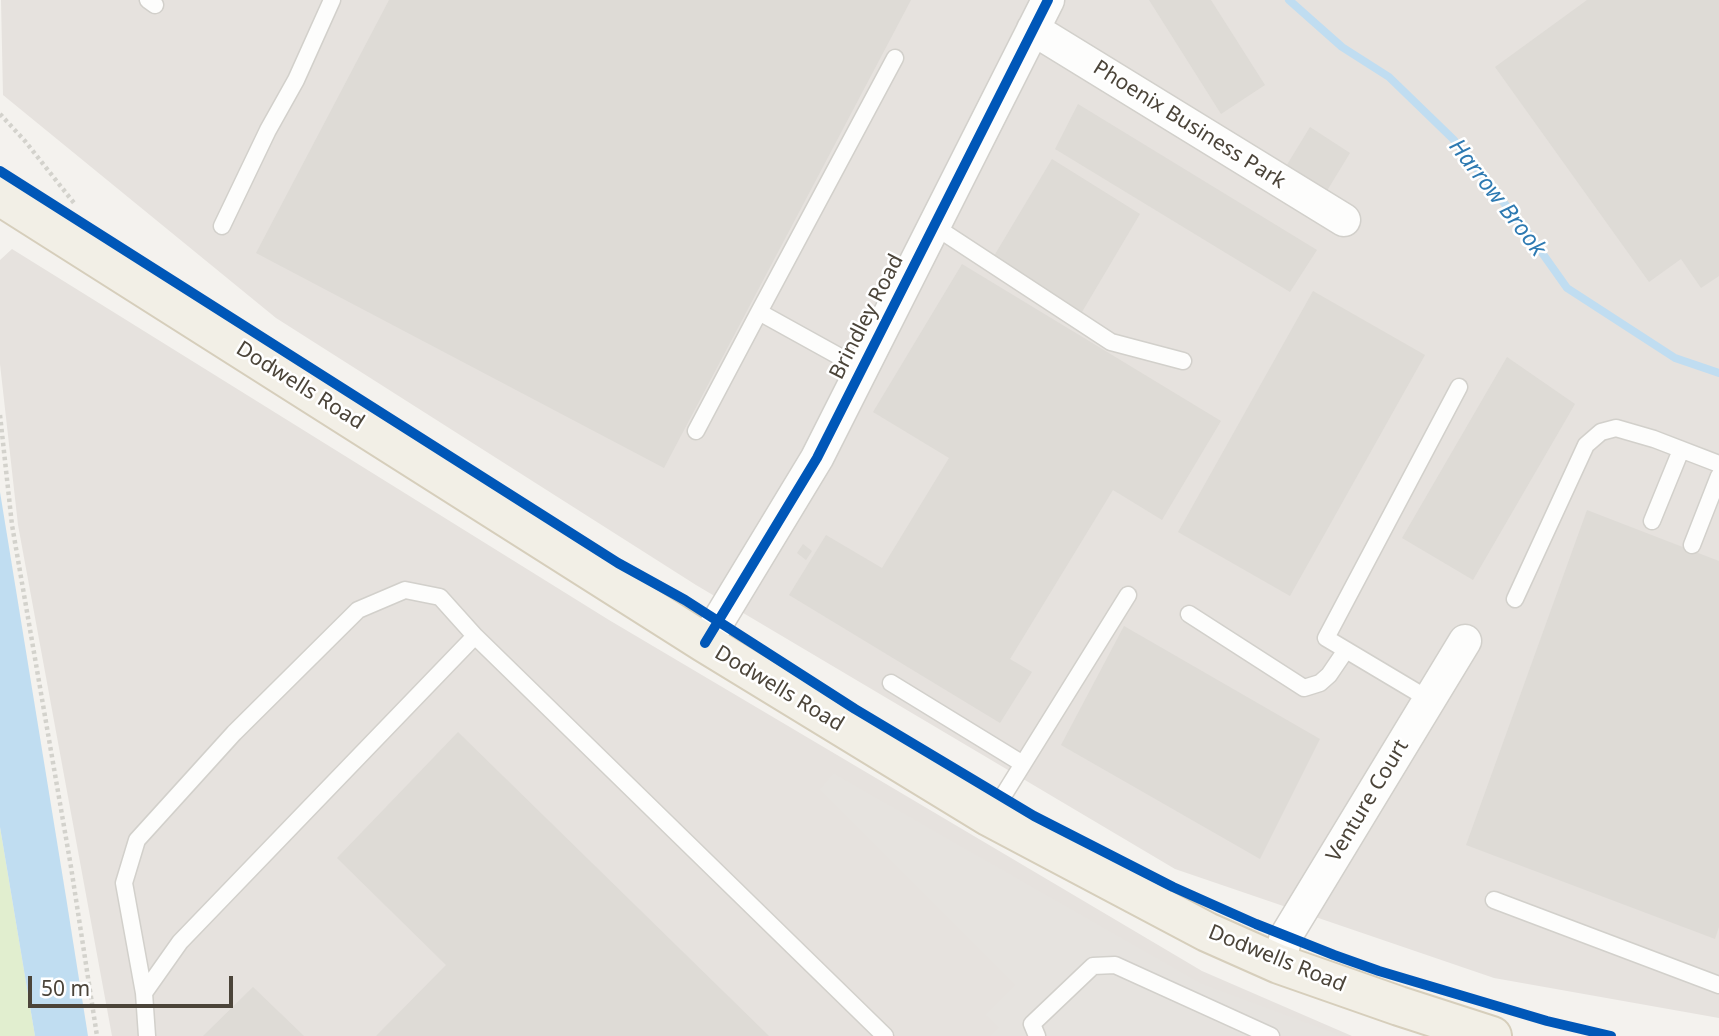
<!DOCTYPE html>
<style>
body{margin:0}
#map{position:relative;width:1719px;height:1036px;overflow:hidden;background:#f4f2ee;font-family:"Noto Sans",sans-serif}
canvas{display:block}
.scale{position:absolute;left:28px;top:976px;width:205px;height:32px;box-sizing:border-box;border:4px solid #4b4439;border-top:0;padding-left:9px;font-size:21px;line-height:24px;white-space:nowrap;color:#4b4439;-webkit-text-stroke:5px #fff;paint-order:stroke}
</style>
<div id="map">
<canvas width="1719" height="1036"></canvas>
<div class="scale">50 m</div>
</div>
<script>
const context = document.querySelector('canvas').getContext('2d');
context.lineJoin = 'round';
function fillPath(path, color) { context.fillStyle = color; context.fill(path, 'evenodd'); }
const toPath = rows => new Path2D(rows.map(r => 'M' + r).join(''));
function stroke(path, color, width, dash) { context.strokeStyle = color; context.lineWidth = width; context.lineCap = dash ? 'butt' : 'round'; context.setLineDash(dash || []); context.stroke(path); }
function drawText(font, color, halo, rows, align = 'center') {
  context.font = font + ' "Noto Sans",sans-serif'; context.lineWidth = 5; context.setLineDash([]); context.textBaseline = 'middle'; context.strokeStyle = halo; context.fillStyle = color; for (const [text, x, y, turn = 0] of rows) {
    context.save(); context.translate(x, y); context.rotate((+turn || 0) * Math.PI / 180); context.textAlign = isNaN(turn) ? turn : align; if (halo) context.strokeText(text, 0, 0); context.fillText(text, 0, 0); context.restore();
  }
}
const industrial = toPath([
 [1,0,1719,0,1719,1018,1494,978,1175,869,696,585,276,318,3,95],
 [12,249,609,620,1202,971,1352,1036,112,1036,18,525,0,364,0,260]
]);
const green = toPath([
 [0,827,35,1036,0,1036]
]);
const parking = toPath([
 [833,773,1202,984,1342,1036,991,1036,999,1028,986,1015,1016,985,820,789]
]);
const water = toPath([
 [0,492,66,897,88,1036,35,1036,0,827]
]);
const stream = toPath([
 [1289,0,1342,47,1389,77,1453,139,1528,233,1567,288,1675,358,1719,373]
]);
const building = toPath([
 [389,0,911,0,664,468,256,253],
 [1149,0,1211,0,1265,85,1221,114],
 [1587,0,1719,0,1719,276,1701,288,1681,259,1649,282,1495,67],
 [1078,104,1317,250,1290,292,1055,149],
 [1310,127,1350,153,1325,194,1285,168],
 [1052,159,1140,214,1082,312,994,256],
 [962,264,1221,421,1162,520,1113,490,1010,659,1032,672,1000,723,789,595,826,535,882,568,949,458,873,412],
 [1313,291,1425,355,1290,596,1178,532],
 [1507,357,1575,404,1473,580,1402,538],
 [1587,510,1719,561,1719,927,1715,939,1466,845],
 [803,544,812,551,806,560,797,553],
 [1124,626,1320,739,1260,859,1061,745],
 [458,732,769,1036,376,1036,446,965,337,858],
 [253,987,304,1036,203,1036]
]);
const path = toPath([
 [0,114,25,141,74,203],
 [0,415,12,525,71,867,97,1036]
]);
const lane = toPath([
 [148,0,155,5],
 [222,226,268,130,296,80,332,0],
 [934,226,1111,342,1183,361],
 [862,369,759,312,895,58],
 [696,431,759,312],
 [1652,521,1681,450],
 [1692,545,1719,476],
 [1515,599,1586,445,1601,432,1616,428,1654,439,1719,464],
 [1189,614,1304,688,1320,683,1329,675,1346,650],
 [891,683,1023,764],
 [1430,700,1326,638,1459,387],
 [990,817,1128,595],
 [1494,900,1719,985],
 [144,993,124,883,137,840,234,733,358,610,405,590,440,597,475,636],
 [147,1036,144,993,180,942,475,636,885,1036],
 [1037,1036,1032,1024,1093,966,1115,965,1271,1036]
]);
const street = toPath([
 [1033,29,1344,220],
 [705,643,817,458,1048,0],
 [1279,964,1286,936,1465,641]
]);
const primary = toPath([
 [0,196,705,643,990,817,1207,932,1279,964,1399,1006,1492,1036]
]);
const cycleway = toPath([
 [0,171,618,563,685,600,855,709,1034,816,1173,887,1256,924,1334,955,1379,971,1547,1021,1611,1036],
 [705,643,817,458,1048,0]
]);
const streetNames = [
 ["Phoenix Business Park",1189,125,32],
 ["Brindley Road",867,317,-63],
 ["Dodwells Road",300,386,32],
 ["Dodwells Road",779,689,31],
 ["Venture Court",1368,801,-59],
 ["Dodwells Road",1277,959,22]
];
const waterNames = [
 ["Harrow Brook",1497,198,52]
];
fillPath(industrial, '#e6e2de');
fillPath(green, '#e1eecf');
fillPath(parking, '#e6e3df');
fillPath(water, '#c0ddf1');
stroke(stream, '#c0ddf1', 8);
fillPath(building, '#dedbd6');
stroke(lane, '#d2d0cb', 19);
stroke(street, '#d2d0cb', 35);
stroke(primary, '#d6cebb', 42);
stroke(path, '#d3d2cc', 4.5, [3.5, 3.5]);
stroke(lane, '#fdfdfc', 16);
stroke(street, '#fdfdfc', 32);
stroke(primary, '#f2efe6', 38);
stroke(cycleway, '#0057b8', 10);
drawText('21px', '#4b4439', '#fff', streetNames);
drawText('italic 23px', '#2e7ab2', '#fff', waterNames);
</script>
